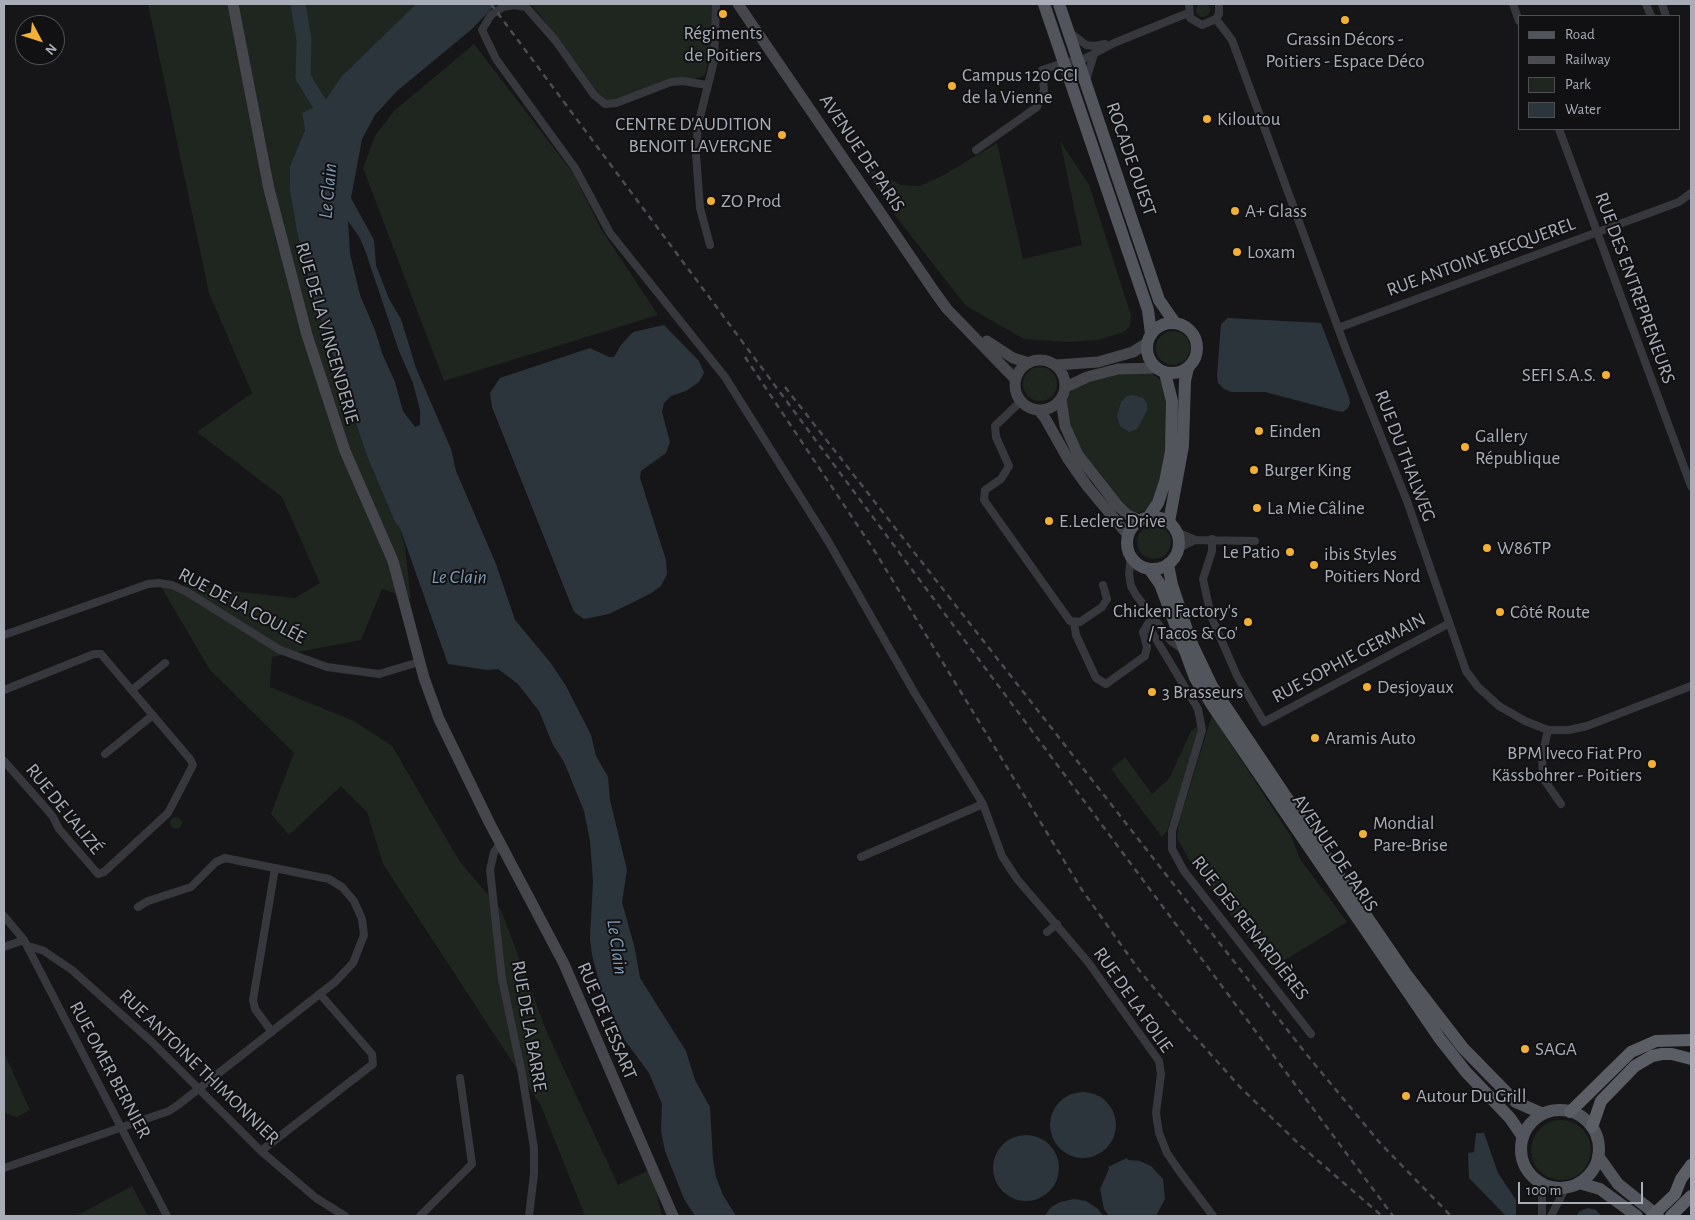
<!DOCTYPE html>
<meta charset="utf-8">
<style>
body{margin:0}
#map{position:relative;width:1695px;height:1220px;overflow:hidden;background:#161618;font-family:"Alegreya Sans",sans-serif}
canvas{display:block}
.frame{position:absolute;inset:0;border:5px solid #a8adb8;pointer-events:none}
.legend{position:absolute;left:1518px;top:15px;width:162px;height:115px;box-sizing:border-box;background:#111113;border:1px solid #4d4f55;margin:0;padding:6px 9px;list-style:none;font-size:15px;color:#a8adb8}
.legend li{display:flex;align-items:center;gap:10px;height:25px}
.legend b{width:25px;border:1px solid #4d4f55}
.north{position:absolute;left:15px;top:15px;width:50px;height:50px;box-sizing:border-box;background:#111113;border:1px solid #4d4f55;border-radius:50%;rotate:130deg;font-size:14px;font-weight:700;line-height:20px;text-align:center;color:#a8adb8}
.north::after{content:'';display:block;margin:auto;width:18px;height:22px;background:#f2b134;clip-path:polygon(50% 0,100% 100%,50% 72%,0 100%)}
.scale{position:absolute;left:1518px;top:1182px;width:125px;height:22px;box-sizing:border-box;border:2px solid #a8adb8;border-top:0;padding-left:6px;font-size:15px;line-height:18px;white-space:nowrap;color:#a8adb8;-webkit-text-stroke:4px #111113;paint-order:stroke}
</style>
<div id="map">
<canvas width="1695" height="1220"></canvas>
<div class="frame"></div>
<ul class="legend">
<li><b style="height:6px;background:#53555c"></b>Road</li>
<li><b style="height:6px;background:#4a4c52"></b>Railway</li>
<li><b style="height:14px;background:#1e261f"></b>Park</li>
<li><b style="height:14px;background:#2c353c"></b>Water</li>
</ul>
<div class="north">N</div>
<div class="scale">100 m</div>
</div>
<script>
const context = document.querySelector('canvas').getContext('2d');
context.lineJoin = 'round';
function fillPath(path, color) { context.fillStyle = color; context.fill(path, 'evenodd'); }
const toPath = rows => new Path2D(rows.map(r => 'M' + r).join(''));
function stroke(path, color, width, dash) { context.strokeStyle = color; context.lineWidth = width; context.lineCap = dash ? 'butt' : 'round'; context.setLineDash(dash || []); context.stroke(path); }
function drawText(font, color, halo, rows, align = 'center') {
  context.font = font + ' "Alegreya Sans",sans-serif'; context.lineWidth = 4; context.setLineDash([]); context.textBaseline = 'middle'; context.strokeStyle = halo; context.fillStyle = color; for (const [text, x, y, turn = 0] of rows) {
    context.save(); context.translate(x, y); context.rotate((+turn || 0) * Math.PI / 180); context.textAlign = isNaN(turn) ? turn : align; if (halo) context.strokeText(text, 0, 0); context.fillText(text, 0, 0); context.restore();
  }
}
const green = toPath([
 '1196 10a7 7 0 1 1 14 0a7 7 0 1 1-14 0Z',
 [148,4,416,4,341,77,324,102,302,113,305,130,290,166,290,191,297,232,314,300,334,362,367,456,395,522,400,528,405,547,411,599,382,589,361,640,272,657,270,687,354,721,392,746,460,862,501,910,548,1035,618,1185,651,1169,662,1216,585,1216,541,1106,383,864,367,812,341,786,289,835,271,814,294,753,210,670,159,583,295,598,320,583,282,497,197,432,252,393,209,293],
 [530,4,712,4,711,44,706,72,704,76,694,79,670,78,614,100,606,100,598,95,540,15],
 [474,44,573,173,601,229,658,315,444,381,363,168,375,136,394,111],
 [1060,141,1089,185,1131,315,1130,326,1124,332,1098,340,1066,342,1024,339,966,306,897,218,865,169,869,168,901,185,920,186,942,176,997,143,1023,259,1082,245],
 '1156 348a17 17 0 1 1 34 0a17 17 0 1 1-34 0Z',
 '1023 384a17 17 0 1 1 34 0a17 17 0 1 1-34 0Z',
 [1149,371,1164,383,1167,397,1167,439,1157,494,1148,509,1136,513,1121,503,1083,454,1070,429,1066,398,1075,386,1112,375],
 '1137 542a17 17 0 1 1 34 0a17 17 0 1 1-34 0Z',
 [1212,715,1292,838,1300,859,1347,922,1272,968,1192,865,1177,838,1179,822],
 [1199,725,1198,735,1167,831,1162,837,1111,769,1125,757,1152,794,1169,779,1191,731],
 '170 823a6 6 0 1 1 12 0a6 6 0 1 1-12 0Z',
 [4,1053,30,1110,17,1117,4,1113],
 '1531 1150a30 30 0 1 1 60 0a30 30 0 1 1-60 0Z',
 [132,1186,148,1216,76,1216]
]);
const water = toPath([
 [416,4,496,4,472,29,397,91,375,115,362,139,351,198,374,240,376,265,389,299,401,319,416,368,451,449,456,471,496,564,515,620,550,662,566,686,591,735,596,756,608,777,610,800,627,870,622,902,635,949,640,978,686,1051,695,1080,710,1107,713,1160,716,1177,723,1195,736,1216,695,1216,684,1199,665,1151,661,1131,662,1104,649,1073,624,1039,602,993,592,955,590,938,593,881,590,841,584,811,564,762,553,745,539,711,518,684,498,669,487,670,448,664,400,528,395,522,367,456,314,300,297,232,290,191,290,166,305,130,302,113,324,102,341,77],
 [348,221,360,238,366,253,399,351,413,383,420,410,420,425,415,427,403,411,395,382,382,353,375,330,360,295,350,254],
 [1228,318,1321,323,1349,397,1350,403,1348,408,1343,412,1337,411,1265,392,1231,392,1224,389,1218,383,1217,376,1221,324],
 [664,325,699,361,704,373,699,382,686,391,671,396,664,403,662,412,670,442,666,453,641,471,640,478,666,560,667,574,661,586,650,594,609,614,584,619,574,612,492,407,490,393,500,378,590,348,609,357,614,357,621,345,633,332],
 [1133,395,1143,398,1147,403,1147,411,1137,429,1129,432,1120,426,1117,416,1121,402,1127,396],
 '1050 1125a33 33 0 1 1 66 0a33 33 0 1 1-66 0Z',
 [1476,1133,1484,1133,1498,1173,1516,1200,1516,1216,1506,1216,1469,1178,1468,1153,1474,1152],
 '993 1168a33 33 0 1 1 66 0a33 33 0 1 1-66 0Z',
 [1127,1158,1128,1160,1140,1161,1151,1166,1163,1179,1165,1199,1156,1216,1109,1216,1104,1209,1100,1189,1109,1169,1108,1167],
 [1074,1199,1086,1201,1098,1209,1103,1216,1045,1216,1050,1208,1060,1202],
 [1588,1208,1596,1210,1601,1216,1576,1216,1580,1211]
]);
const river = toPath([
 [298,4,304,40,303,77,330,121]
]);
const minor = toPath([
 [1189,4,1190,18,1202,25,1216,19,1219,14,1219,4],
 [1513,4,1519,21],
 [1646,4,1651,16],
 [1662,4,1666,16],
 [1216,19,1232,40,1347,352,1407,501,1466,671,1478,687,1499,706,1525,721,1548,730,1569,730,1587,726,1691,686],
 [1071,33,1086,45,1094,46,1105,44],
 [1086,80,1094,54],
 [707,85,683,81,671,82,616,103,605,104,594,95,555,40,526,7,514,5,503,7,491,15,482,30,496,59,575,168,610,233,725,377,828,541,914,692,983,804],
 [1559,129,1691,486],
 [976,150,1037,107,1044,91,1042,70,1063,63,1082,60,1114,43,1188,13],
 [710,245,700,208,696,154,698,125,714,61,716,4],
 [1338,328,1679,202,1691,193],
 [1021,401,995,426,996,437,1009,466,1001,479,985,490,984,500,1070,621,1080,622,1102,607,1107,599,1103,585],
 [1177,532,1195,540],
 [1212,539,1212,551,1203,579,1211,616,1237,676,1264,722,1448,624],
 [1179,548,1195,540,1255,541],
 [1131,557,1129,574,1131,586,1136,595,1171,641,1182,649],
 [1153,618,1149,622,1150,629,1198,709,1202,730,1172,831,1172,849,1184,871,1311,1034],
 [1074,623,1076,635,1096,678,1106,684,1145,656,1147,647,1143,632,1149,622],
 [4,635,148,584,159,583,172,585,187,592,280,650,327,667,379,674,419,662],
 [4,690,94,654,101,654,190,759,193,765,168,813,104,872,98,874,59,829,53,817,43,805,4,761],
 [132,690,165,663],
 [1548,730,1542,757,1543,778,1561,804],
 [105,754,153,715],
 [500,844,494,852,490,870,502,979,522,1074,534,1148,534,1174,529,1216],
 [861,857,983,804,1002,856,1017,879,1088,962,1159,1061,1161,1074,1156,1113,1159,1133,1167,1153,1180,1172,1213,1216],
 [4,916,24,940,167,1216],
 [1047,932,1057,924],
 [4,947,24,940],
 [28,948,32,947,44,951,72,970,151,1041,261,1151,316,1198,345,1216],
 [272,1032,255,1009,253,1000,275,868],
 [261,1151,373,1064,372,1054,320,994],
 [4,1168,169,1111,178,1105,335,982,353,963,364,935,362,919,354,901,342,887,329,879,225,858,216,862,191,887,148,901,138,907],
 [1538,1181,1542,1194,1542,1216],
 [420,1216,472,1164,460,1078],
 [1551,1216,1566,1187]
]);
const secondary = toPath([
 [233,4,269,189,307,335,345,451,393,561,424,678,439,719,489,822,564,964,673,1216],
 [738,4,934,291,947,309,1015,379],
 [987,341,1013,358,1026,362],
 '1015 385a25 25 0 1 1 50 0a25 25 0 1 1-50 0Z',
 [1056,365,1098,362,1133,352,1147,343],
 [1066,387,1087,377,1118,369,1156,368],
 [1061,399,1065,426,1078,455,1118,506,1128,515,1139,520],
 [1038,410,1045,418,1068,459,1087,486,1128,535]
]);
const primary = toPath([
 [1044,4,1148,310,1151,334],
 [1059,4,1159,300,1175,323],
 '1147 348a25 25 0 1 1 50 0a25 25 0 1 1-50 0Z',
 [1149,516,1158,503,1165,482,1171,451,1172,401,1165,373],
 '1127 543a26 26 0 1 1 52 0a26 26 0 1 1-52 0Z',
 [1169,522,1183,446,1185,381,1188,368],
 [1168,564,1172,585,1191,642,1212,686,1348,889,1406,974,1463,1048,1516,1102,1543,1114],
 [1150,570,1160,584,1195,678,1212,705,1440,1039,1466,1072,1510,1118,1523,1137],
 '1521 1149a39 39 0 1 1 78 0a39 39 0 1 1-78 0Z',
 [1598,1156,1618,1184,1658,1216],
 [1579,1183,1600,1189,1637,1216]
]);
const trunk = toPath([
 [1570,1112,1631,1052,1656,1041,1691,1040],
 [1592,1127,1601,1101,1635,1066,1652,1056,1662,1054,1672,1054,1691,1059],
 [1675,1194,1681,1179,1691,1165],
 [1671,1216,1691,1196]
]);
const rail = toPath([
 [491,4,1393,1216],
 [745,357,874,550,1082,890,1139,970,1188,1029,1241,1088,1301,1146,1382,1216],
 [785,387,1307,1055,1380,1143,1451,1216]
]);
const trunkBridge = toPath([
 [1652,1216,1673,1196]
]);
const markers = [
 [723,14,5,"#f2b134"],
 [1345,20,5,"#f2b134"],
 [952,86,5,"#f2b134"],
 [1207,119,5,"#f2b134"],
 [782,135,5,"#f2b134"],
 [711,201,5,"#f2b134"],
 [1235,211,5,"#f2b134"],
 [1237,252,5,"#f2b134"],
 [1606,375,5,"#f2b134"],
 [1259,431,5,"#f2b134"],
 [1465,447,5,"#f2b134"],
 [1254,470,5,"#f2b134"],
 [1257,508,5,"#f2b134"],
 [1049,521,5,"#f2b134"],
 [1487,548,5,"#f2b134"],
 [1290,552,5,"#f2b134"],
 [1314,565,5,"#f2b134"],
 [1500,612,5,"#f2b134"],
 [1248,622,5,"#f2b134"],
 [1367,687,5,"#f2b134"],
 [1152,692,5,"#f2b134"],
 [1315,738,5,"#f2b134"],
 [1652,764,5,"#f2b134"],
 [1363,834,5,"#f2b134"],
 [1525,1049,5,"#f2b134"],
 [1406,1096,5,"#f2b134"]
];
const poiNames = [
 ["Régiments",723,33,"center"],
 ["de Poitiers",723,55,"center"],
 ["Grassin Décors -",1345,39,"center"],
 ["Poitiers - Espace Déco",1345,61,"center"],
 ["Campus 120 CCI",962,75],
 ["de la Vienne",962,97],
 ["Kiloutou",1217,119],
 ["CENTRE D'AUDITION",772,124,"right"],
 ["BENOIT LAVERGNE",772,146,"right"],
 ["ZO Prod",721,201],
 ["A+ Glass",1245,211],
 ["Loxam",1247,252],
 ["SEFI S.A.S.",1596,375,"right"],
 ["Einden",1269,431],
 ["Gallery",1475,436],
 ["République",1475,458],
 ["Burger King",1264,470],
 ["La Mie Câline",1267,508],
 ["E.Leclerc Drive",1059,521],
 ["W86TP",1497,548],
 ["Le Patio",1280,552,"right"],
 ["ibis Styles",1324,554],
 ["Poitiers Nord",1324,576],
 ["Chicken Factory's",1238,611,"right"],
 ["/ Tacos & Co'",1238,633,"right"],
 ["Côté Route",1510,612],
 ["Desjoyaux",1377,687],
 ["3 Brasseurs",1162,692],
 ["Aramis Auto",1325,738],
 ["BPM Iveco Fiat Pro",1642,753,"right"],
 ["Kässbohrer - Poitiers",1642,775,"right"],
 ["Mondial",1373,823],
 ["Pare-Brise",1373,845],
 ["SAGA",1535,1049],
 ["Autour Du Grill",1416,1096]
];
const streetNames = [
 ["AVENUE DE PARIS",862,153,56],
 ["ROCADE OUEST",1131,159,71],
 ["RUE ANTOINE BECQUEREL",1481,257,-20],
 ["RUE DES ENTREPRENEURS",1635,288,70],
 ["RUE DE LA VINCENDERIE",327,333,74],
 ["RUE DU THALWEG",1405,456,69],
 ["RUE DE LA COULÉE",242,606,28],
 ["RUE SOPHIE GERMAIN",1349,658,-28],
 ["RUE DE L'ALIZÉ",64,809,51],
 ["AVENUE DE PARIS",1335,853,56],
 ["RUE DES RENARDIÈRES",1250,928,52],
 ["RUE DE LA FOLIE",1133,1000,55],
 ["RUE DE L'ESSART",607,1021,67],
 ["RUE DE LA BARRE",529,1026,80],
 ["RUE ANTOINE THIMONNIER",199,1067,44],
 ["RUE OMER BERNIER",110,1070,62]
];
const waterNames = [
 ["Le Clain",328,191,-85],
 ["Le Clain",459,577],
 ["Le Clain",617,947,82]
];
fillPath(green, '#1e261f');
fillPath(water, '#2c353c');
stroke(river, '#2c353c', 15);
stroke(minor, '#37383d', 8);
stroke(secondary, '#45474d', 11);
stroke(primary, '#53555c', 12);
stroke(trunk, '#5b5e65', 12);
stroke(rail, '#4a4c52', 2.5, [6, 5]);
stroke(trunkBridge, '#5b5e65', 12);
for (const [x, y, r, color] of markers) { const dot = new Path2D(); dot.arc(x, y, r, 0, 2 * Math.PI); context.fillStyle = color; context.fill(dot); stroke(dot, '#111113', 2); }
drawText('19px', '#a8adb8', '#111113', poiNames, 'left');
drawText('19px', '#a8adb8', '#111113', streetNames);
drawText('italic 20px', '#7f9bb3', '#111113', waterNames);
</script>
